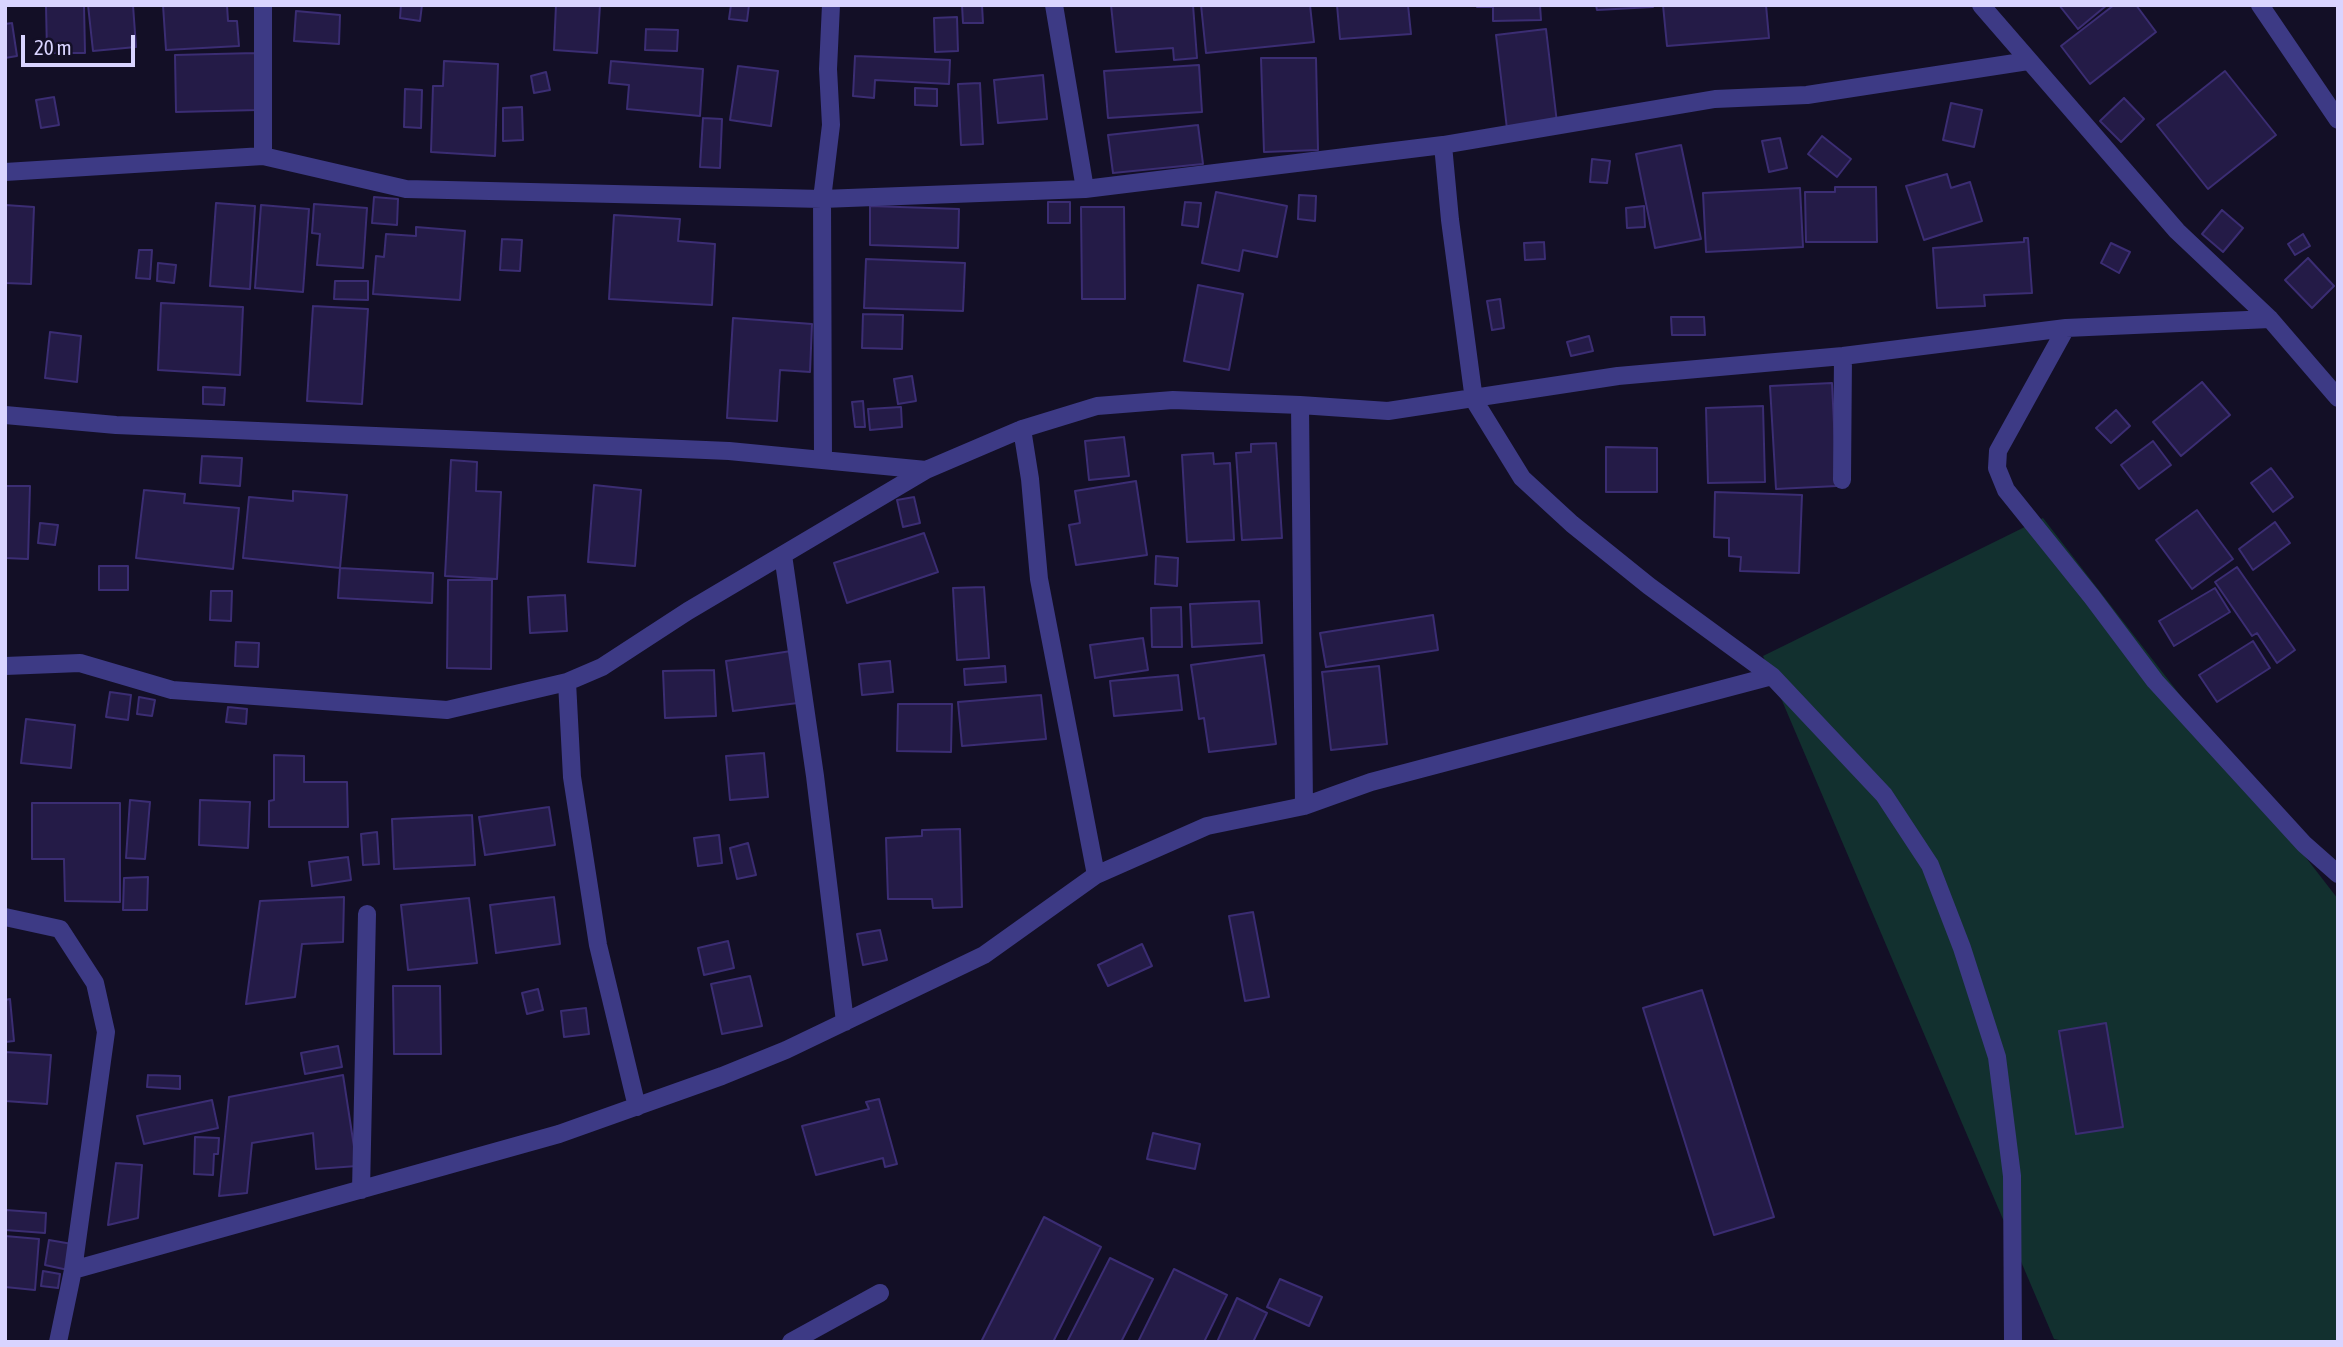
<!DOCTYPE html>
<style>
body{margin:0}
#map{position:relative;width:2343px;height:1347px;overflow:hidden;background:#130f26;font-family:"Asap Condensed",sans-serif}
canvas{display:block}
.frame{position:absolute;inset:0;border:7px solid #d9d4ff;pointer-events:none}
.scale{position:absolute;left:21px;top:35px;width:114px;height:32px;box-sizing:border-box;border:4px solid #d9d4ff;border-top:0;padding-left:9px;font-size:21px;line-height:24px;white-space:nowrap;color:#d9d4ff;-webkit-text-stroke:5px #130f26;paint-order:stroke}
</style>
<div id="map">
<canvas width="2343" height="1347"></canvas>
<div class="frame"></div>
<div class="scale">20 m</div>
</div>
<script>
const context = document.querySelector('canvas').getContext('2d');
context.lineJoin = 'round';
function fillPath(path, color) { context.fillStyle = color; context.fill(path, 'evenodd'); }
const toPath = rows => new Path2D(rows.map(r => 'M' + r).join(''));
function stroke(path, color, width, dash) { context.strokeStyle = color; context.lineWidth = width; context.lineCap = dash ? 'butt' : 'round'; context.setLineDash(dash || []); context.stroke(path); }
const green = toPath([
 [2043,518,2338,899,2338,1342,2069,1342,2054,1339,1763,656]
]);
const building = toPath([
 [46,5,84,5,85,53,47,53,46,5],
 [88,5,133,5,136,47,93,51,88,5],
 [163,5,227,5,228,21,237,21,239,46,166,50,163,5],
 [401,5,422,5,420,21,400,18,401,5],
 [556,5,600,5,597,53,554,50,556,5],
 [731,5,749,5,747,21,729,19,731,5],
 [962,5,982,5,983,23,963,23,962,5],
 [1111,5,1193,5,1197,58,1174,60,1173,48,1116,52,1111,5],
 [1201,5,1310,5,1314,42,1206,53,1201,5],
 [1337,5,1408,5,1411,34,1340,39,1337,5],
 [1477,5,1540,5,1541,20,1493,21,1493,7,1477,7,1477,5],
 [1596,5,1653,5,1653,7,1597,10,1596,5],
 [1663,5,1766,5,1769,38,1667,46,1663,5],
 [2059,5,2107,5,2078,29,2059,5],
 [2114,5,2136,5,2156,32,2090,84,2061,46,2114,5],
 [296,11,340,15,339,44,294,41,296,11],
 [957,17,958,51,935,52,934,18,957,17],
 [12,23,17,56,5,58,5,24,12,23],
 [646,29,678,30,677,51,645,50,646,29],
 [1546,29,1557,123,1507,129,1496,35,1546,29],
 [256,53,258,110,176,112,175,55,256,53],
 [855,56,950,60,949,84,875,80,874,98,853,96,855,56],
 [1261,58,1316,58,1318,150,1264,152,1261,58],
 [444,61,498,64,495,156,431,152,433,86,443,86,444,61],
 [611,61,703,69,700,116,627,109,629,85,609,83,611,61],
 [1199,65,1202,112,1108,118,1104,71,1199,65],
 [738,66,778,71,771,126,730,120,738,66],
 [2225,71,2276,135,2208,189,2157,125,2225,71],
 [546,72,550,90,534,93,531,76,546,72],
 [1043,75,1047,119,998,123,994,80,1043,75],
 [980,83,983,144,961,145,958,84,980,83],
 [915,88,937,89,937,106,915,105,915,88],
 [405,89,422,90,421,128,404,127,405,89],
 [54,97,59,125,41,128,36,100,54,97],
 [2124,98,2144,119,2121,142,2100,121,2124,98],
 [1951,103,1982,110,1974,147,1943,140,1951,103],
 [522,107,523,140,503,141,503,108,522,107],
 [703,118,722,119,720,168,700,167,703,118],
 [1198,125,1203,164,1113,173,1108,135,1198,125],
 [1822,136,1851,159,1837,177,1808,154,1822,136],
 [1780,138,1787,168,1769,172,1762,141,1780,138],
 [1681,145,1701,239,1655,248,1636,154,1681,145],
 [1592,159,1610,161,1607,183,1590,182,1592,159],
 [1947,174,1951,188,1970,182,1982,221,1924,240,1906,186,1947,174],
 [1835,187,1876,187,1877,242,1806,242,1805,192,1835,192,1835,187],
 [1800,188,1803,247,1706,252,1703,193,1800,188],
 [1216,192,1287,206,1277,257,1243,250,1239,271,1202,263,1216,192],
 [1299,195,1316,196,1315,221,1298,219,1299,195],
 [374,197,398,199,397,225,372,223,374,197],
 [1048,202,1070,202,1070,223,1048,223,1048,202],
 [1185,202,1201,203,1198,227,1182,225,1185,202],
 [216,203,255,206,250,289,210,286,216,203],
 [314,204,367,208,363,268,317,265,320,234,312,233,314,204],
 [5,205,34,207,31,284,5,283,5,205],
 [261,205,309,209,303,292,255,288,261,205],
 [870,206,959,209,958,248,870,245,870,206],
 [1644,206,1645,227,1627,228,1626,208,1644,206],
 [1081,207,1124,207,1125,299,1082,299,1081,207],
 [2222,210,2243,228,2223,252,2202,234,2222,210],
 [614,215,680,219,678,241,715,244,712,305,609,299,614,215],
 [416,227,465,231,460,300,373,294,376,256,384,257,386,234,416,236,416,227],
 [2303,234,2310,246,2295,255,2288,244,2303,234],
 [2024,238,2028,238,2032,293,1984,295,1985,306,1937,308,1933,248,2024,242,2024,238],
 [502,239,522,240,520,271,500,270,502,239],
 [1544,242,1545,259,1525,260,1524,243,1544,242],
 [2111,243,2130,252,2119,273,2101,263,2111,243],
 [139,250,152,250,150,279,136,278,139,250],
 [2308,258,2334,286,2312,308,2285,280,2308,258],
 [866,259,965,263,963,311,864,308,866,259],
 [158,263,176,265,174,283,157,281,158,263],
 [335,281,368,281,368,300,334,299,335,281],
 [1198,285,1243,294,1229,370,1184,361,1198,285],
 [1500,299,1504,328,1492,330,1487,301,1500,299],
 [161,303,243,307,240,375,158,370,161,303],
 [313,306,368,309,362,404,307,401,313,306],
 [863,314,903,315,902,349,862,348,863,314],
 [1671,317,1704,317,1705,335,1672,335,1671,317],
 [733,318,812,324,810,372,780,370,777,421,727,418,733,318],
 [50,332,81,336,77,382,45,378,50,332],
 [1589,336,1593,351,1571,356,1567,342,1589,336],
 [912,376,916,401,898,404,894,379,912,376],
 [2202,382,2230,415,2181,456,2153,422,2202,382],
 [1832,383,1837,486,1776,489,1770,386,1832,383],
 [203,387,225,388,224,405,203,404,203,387],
 [863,401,865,427,855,427,852,402,863,401],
 [1763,406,1765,482,1708,483,1706,408,1763,406],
 [901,407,902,427,870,430,868,409,901,407],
 [2116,410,2130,426,2111,443,2096,428,2116,410],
 [1124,437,1129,476,1089,480,1085,441,1124,437],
 [2153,441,2171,465,2139,489,2121,465,2153,441],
 [1276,443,1282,538,1242,540,1236,453,1251,452,1251,444,1276,443],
 [1606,447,1657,448,1657,492,1606,492,1606,447],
 [1213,453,1214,464,1230,463,1234,540,1187,542,1182,455,1213,453],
 [202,456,242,458,240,486,200,483,202,456],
 [451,460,477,462,476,491,501,492,497,579,445,576,451,460],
 [2271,468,2293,497,2273,512,2251,483,2271,468],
 [1136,481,1147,555,1076,565,1069,525,1080,523,1075,491,1136,481],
 [594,485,641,490,635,566,588,562,594,485],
 [5,486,30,486,28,559,5,558,5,486],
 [144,490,185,494,184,503,239,508,233,569,136,558,144,490],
 [293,491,347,495,340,568,243,558,249,497,293,501,293,491],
 [1715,492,1802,495,1799,573,1740,571,1741,557,1729,556,1729,538,1714,537,1715,492],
 [914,497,920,523,903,527,897,500,914,497],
 [2197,510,2233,559,2192,589,2156,540,2197,510],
 [2275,522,2290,543,2253,570,2239,549,2275,522],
 [40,523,58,525,55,545,38,543,40,523],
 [924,533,938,572,847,603,834,563,924,533],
 [1156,556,1178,558,1177,586,1155,584,1156,556],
 [99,566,128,566,128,590,99,590,99,566],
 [2237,567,2295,650,2277,663,2257,633,2252,636,2215,582,2237,567],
 [340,568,433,573,432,603,338,598,340,568],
 [448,580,492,580,491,669,447,668,448,580],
 [984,587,989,658,957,660,953,588,984,587],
 [2215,588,2230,612,2174,646,2159,621,2215,588],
 [211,591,232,591,231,621,210,620,211,591],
 [565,595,567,631,530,633,528,597,565,595],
 [1259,601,1262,643,1192,647,1190,604,1259,601],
 [1181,607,1182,647,1152,647,1151,608,1181,607],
 [1433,615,1438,650,1326,667,1320,633,1433,615],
 [1143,638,1148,670,1095,678,1090,645,1143,638],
 [2253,641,2270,668,2217,702,2199,675,2253,641],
 [236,642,259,643,258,667,235,666,236,642],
 [791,651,798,703,733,711,726,661,791,651],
 [1264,655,1276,744,1209,752,1204,718,1199,719,1191,665,1264,655],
 [890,661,893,692,862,695,859,664,890,661],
 [1005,666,1006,682,965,685,964,669,1005,666],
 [1379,666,1387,744,1331,750,1322,672,1379,666],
 [714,670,716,716,665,718,663,671,714,670],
 [1178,675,1182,710,1114,716,1110,681,1178,675],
 [110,692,131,695,128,720,106,717,110,692],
 [1041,695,1046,739,962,746,958,702,1041,695],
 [139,697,155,700,152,716,137,714,139,697],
 [898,704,952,704,951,752,897,751,898,704],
 [228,707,247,709,246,724,226,722,228,707],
 [26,719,75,725,71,768,21,763,26,719],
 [764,753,768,797,730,800,726,756,764,753],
 [274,755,304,756,304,782,347,782,348,827,269,827,269,801,274,800,274,755],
 [130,800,150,802,145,859,126,858,130,800],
 [200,800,250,802,248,848,199,845,200,800],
 [32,803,120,803,120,902,65,901,64,859,32,859,32,803],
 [549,807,555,845,485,855,479,817,549,807],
 [472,815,475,865,394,869,392,819,472,815],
 [960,829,962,907,933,908,932,899,888,899,886,838,922,836,922,830,960,829],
 [377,832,379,864,363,865,361,834,377,832],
 [719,835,722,863,698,866,694,838,719,835],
 [748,843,756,875,737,879,730,848,748,843],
 [348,857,351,880,312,886,309,862,348,857],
 [148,877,147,910,123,910,124,878,148,877],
 [344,897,343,942,302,944,295,997,246,1004,260,901,344,897],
 [554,897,560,944,496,953,490,905,554,897],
 [469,898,477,963,408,970,401,905,469,898],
 [1253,912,1269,997,1245,1001,1229,916,1253,912],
 [880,930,887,960,863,965,857,934,880,930],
 [728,941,734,968,704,975,698,948,728,941],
 [1142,944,1152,966,1108,986,1098,965,1142,944],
 [750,976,762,1026,722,1034,711,984,750,976],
 [393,986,440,986,441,1054,394,1054,393,986],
 [538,989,543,1010,527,1014,522,993,538,989],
 [1702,990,1774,1217,1714,1235,1643,1008,1702,990],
 [10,999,14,1041,5,1042,5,1000,10,999],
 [586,1008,589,1034,564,1037,561,1011,586,1008],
 [2106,1023,2123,1127,2076,1134,2059,1031,2106,1023],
 [338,1046,342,1067,305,1074,301,1053,338,1046],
 [5,1052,51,1055,47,1104,5,1101,5,1052],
 [148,1075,180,1076,180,1089,147,1087,148,1075],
 [343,1075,357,1166,316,1169,313,1133,252,1143,247,1193,219,1196,229,1097,343,1075],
 [879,1099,897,1164,885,1167,883,1158,816,1175,802,1126,869,1109,866,1102,879,1099],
 [212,1100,218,1128,144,1144,137,1116,212,1100],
 [1153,1133,1200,1144,1195,1169,1147,1159,1153,1133],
 [195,1137,219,1138,218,1154,214,1154,213,1175,194,1174,195,1137],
 [116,1163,142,1165,138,1218,108,1225,116,1163],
 [6,1210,46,1213,45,1233,5,1230,6,1210],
 [1044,1217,1101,1247,1053,1342,981,1342,1044,1217],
 [5,1236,39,1239,35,1290,5,1287,5,1236],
 [49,1240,72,1244,68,1270,45,1265,49,1240],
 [1110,1258,1153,1279,1121,1342,1067,1342,1110,1258],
 [1174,1269,1227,1295,1204,1342,1138,1342,1174,1269],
 [43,1271,60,1274,58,1288,41,1286,43,1271],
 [1280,1279,1322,1297,1309,1326,1267,1307,1280,1279],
 [1237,1298,1267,1313,1253,1342,1217,1342,1237,1298]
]);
const lane = toPath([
 [791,1342,880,1293]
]);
const street = toPath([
 [1054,5,1085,189],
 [1981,5,2177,231,2270,319,2338,398],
 [2260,5,2338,120],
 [263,156,263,5],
 [5,172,263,156,406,189,822,199,1085,189,1443,145],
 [2066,328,1998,451,1997,468,2006,490,2092,597,2155,681,2304,844,2338,874],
 [1300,405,1304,806],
 [5,415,116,425,729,451,926,470],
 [1022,429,1030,479,1039,579,1096,875],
 [823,459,822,199,831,125,828,69,831,5],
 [1842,480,1843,356],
 [783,555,815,776,845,1022],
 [5,666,80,663,172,690,447,710,567,682,602,667,688,611,926,470,1022,429,1097,406,1173,400,1300,405,1388,411,1618,376,1843,356,2066,328,2270,319],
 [567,682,572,777,598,945,637,1107],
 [5,917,60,929,95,983,106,1032,73,1270,58,1342],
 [361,1190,367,914],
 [73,1270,559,1134,722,1076,786,1050,984,955,1096,875,1207,826,1304,806,1371,782,1772,676],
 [2013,1342,2012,1176,1997,1057,1962,948,1930,865,1884,795,1772,676,1649,586,1572,524,1522,478,1474,400,1450,220,1443,145,1715,99,1807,95,2028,61]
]);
fillPath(green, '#12302f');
fillPath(building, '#241b47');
stroke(building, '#3b2d73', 2);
stroke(lane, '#3d3a85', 18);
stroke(street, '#3d3a85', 18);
</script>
